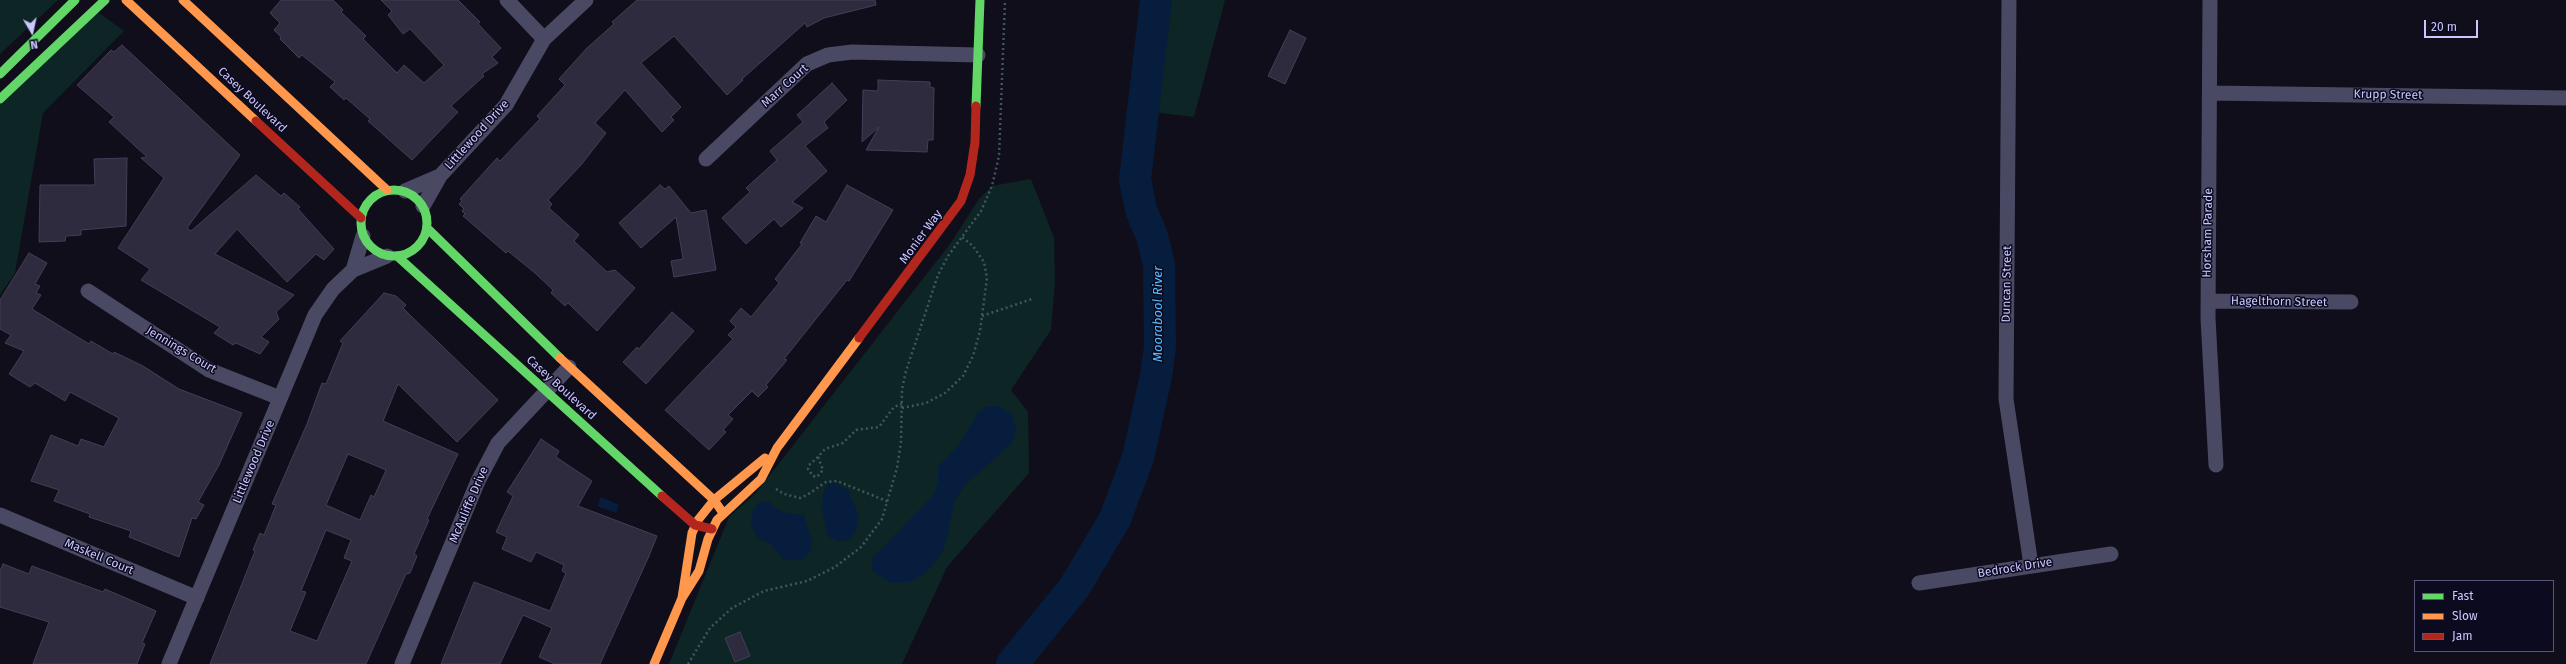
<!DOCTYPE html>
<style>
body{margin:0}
#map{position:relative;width:2566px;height:664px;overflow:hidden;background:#100e1a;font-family:"Fira Sans",sans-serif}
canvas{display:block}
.legend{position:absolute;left:2414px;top:580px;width:140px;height:72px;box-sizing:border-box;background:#0c0a1e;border:1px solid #585678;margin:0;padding:5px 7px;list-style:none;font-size:12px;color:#cac7ff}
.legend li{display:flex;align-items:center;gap:8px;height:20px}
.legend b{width:20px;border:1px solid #585678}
.north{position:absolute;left:12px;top:12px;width:40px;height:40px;-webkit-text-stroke:3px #0c0a1e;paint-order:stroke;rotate:171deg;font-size:11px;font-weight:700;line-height:16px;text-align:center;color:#cac7ff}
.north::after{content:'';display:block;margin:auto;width:14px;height:18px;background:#cac7ff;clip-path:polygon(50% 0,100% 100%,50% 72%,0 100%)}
.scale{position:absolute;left:2424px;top:20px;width:54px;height:18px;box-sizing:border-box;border:2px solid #cac7ff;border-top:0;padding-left:5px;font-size:12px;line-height:14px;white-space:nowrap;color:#cac7ff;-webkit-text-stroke:3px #0c0a1e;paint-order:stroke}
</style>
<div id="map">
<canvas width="2566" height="664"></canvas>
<ul class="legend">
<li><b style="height:5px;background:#63d668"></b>Fast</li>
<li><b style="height:5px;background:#ff974d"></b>Slow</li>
<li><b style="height:5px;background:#b3261e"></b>Jam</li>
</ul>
<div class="north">N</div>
<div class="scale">20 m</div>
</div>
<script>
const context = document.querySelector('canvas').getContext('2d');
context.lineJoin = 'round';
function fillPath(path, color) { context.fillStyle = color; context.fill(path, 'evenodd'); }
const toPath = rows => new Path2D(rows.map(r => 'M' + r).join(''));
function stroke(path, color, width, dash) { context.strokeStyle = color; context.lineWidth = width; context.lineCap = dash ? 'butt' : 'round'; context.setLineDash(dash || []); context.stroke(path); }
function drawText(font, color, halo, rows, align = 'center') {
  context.font = font + ' "Fira Sans",sans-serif'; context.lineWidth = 3; context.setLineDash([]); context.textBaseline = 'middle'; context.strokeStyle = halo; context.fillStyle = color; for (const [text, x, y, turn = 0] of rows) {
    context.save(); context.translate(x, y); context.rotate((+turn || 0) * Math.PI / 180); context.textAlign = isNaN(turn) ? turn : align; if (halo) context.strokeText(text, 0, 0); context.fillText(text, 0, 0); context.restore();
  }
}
const green = toPath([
 [0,0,58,0,0,54],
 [1156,0,1225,0,1194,117,1143,111],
 [95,10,124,31,43,113,15,273,0,295,0,99],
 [1031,179,1054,238,1055,283,1051,330,1011,390,1028,412,1029,473,947,567,902,664,669,664,729,517,755,494,950,244,979,199,992,186]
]);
const water = toPath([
 [988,406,1000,406,1012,415,1016,429,1012,443,964,486,954,502,947,539,941,555,924,574,910,582,892,583,880,576,871,569,873,557,933,496,938,483,938,467,960,443,978,412],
 [835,483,848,490,859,516,856,532,849,540,837,541,827,536,822,508,823,494,828,484],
 [601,497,619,505,616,513,597,506],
 [769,501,775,508,787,513,804,515,812,542,810,552,803,559,784,560,770,544,756,537,751,523,753,510,760,502]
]);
const river = toPath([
 [1012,664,1074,588,1115,519,1138,458,1156,376,1160,347,1159,265,1152,236,1141,210,1135,179,1156,0]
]);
const building = toPath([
 [281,0,333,0,343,10,341,12,366,36,363,39,397,73,404,65,424,83,444,65,410,29,403,34,388,15,392,11,381,0,458,0,480,22,478,24,501,48,492,57,498,63,482,74,484,76,451,106,458,112,412,160,368,121,370,119,346,98,344,100,330,87,335,82,302,55,299,58,280,39,281,37,274,30,280,23,270,13,281,0],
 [637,0,875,0,876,5,824,18,807,27,805,23,742,79,743,80,727,95,674,36,641,63,681,107,671,117,674,120,662,132,625,90,595,123,606,133,581,165,548,200,552,204,549,208,579,235,574,241,607,272,615,270,635,288,597,331,568,303,565,306,551,293,553,290,535,273,508,251,506,253,463,216,465,214,462,211,464,209,459,204,462,201,460,199,497,158,500,161,540,119,537,116,565,85,559,79,587,48,614,24,612,22,637,0],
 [1290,30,1306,38,1285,84,1268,76,1290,30],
 [122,45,240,155,187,228,191,231,256,175,281,196,284,193,300,207,298,209,334,249,324,260,316,254,287,282,237,229,215,254,294,295,276,312,279,319,261,337,269,342,260,354,236,343,233,345,214,333,220,327,141,280,150,269,118,248,164,178,141,158,147,157,109,122,114,117,77,85,111,50,114,52,122,45],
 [878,80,930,82,930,87,934,88,933,140,928,140,927,152,866,150,879,127,862,142,863,90,878,91,878,80],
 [832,83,847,100,824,122,828,128,805,146,827,171,792,202,803,208,781,227,774,219,746,244,722,218,750,192,746,188,777,160,770,151,803,122,797,115,832,83],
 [127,158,126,226,81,230,81,235,66,236,65,241,39,242,40,185,95,185,94,159,127,158],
 [660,185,665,189,669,186,691,213,706,210,716,270,674,277,671,261,683,259,676,217,641,248,619,223,660,185],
 [847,185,893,210,849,281,847,280,784,359,787,360,766,385,768,387,758,397,752,391,728,415,733,419,723,430,726,432,709,450,665,410,733,339,728,335,736,327,730,321,741,308,751,317,779,283,775,279,802,244,800,243,816,216,826,222,847,185],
 [29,253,47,263,35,284,40,286,36,293,41,295,32,309,89,344,91,341,113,354,114,352,143,366,179,389,242,413,219,465,198,502,204,505,196,519,192,518,179,557,129,537,131,531,89,517,90,514,54,501,59,490,31,481,51,435,78,446,81,439,104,447,119,418,70,392,65,401,35,383,30,387,9,374,24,351,5,343,11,335,0,329,0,300,29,253],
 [384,293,396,296,406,305,403,308,411,316,498,400,457,442,398,384,383,421,458,454,427,519,429,520,414,554,417,556,410,573,406,574,366,664,210,664,255,551,253,550,260,533,264,535,276,505,272,504,307,424,322,383,326,384,343,343,340,341,384,293],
 [348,454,386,470,374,497,371,495,360,520,326,505,348,454],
 [326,530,351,540,344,558,352,561,317,641,290,631,306,592,301,591,326,530],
 [672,312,694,331,646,384,623,362,637,347,639,349,672,312],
 [541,439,559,451,556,457,592,481,578,506,657,536,649,556,600,664,555,664,539,657,552,628,523,615,500,664,441,664,474,582,550,611,566,573,562,571,564,565,536,552,531,562,502,549,507,537,496,532,513,496,507,492,541,439],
 [3,564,29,574,32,566,103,592,105,589,156,611,142,643,145,644,137,664,33,664,49,622,0,607,0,571,3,564],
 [740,632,750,656,735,662,725,638,740,632]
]);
const path = toPath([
 [982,316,1032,299],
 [902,408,926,403,945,393,963,376,973,356,980,331,987,278,984,262,973,246,962,237],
 [818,457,809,465,808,469,813,476,817,477,823,470,818,457,825,449,843,443,856,430,879,427,894,407,902,404],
 [776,489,784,494,800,498,807,495,826,482,837,481,889,502],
 [688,664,710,628,732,608,764,591,807,581,835,567,861,547,882,519,897,468,901,442,902,389,906,371,938,275,948,256,981,211,992,186,999,156,1005,0]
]);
const street = toPath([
 [507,0,544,39],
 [2009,0,2006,399,2031,565],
 [2210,0,2208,318,2216,465],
 [2210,93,2566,98],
 [706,159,807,64,828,55,852,52,978,55],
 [405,191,440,176],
 [423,206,440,176,506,105,544,39,586,0],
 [353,270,363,236],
 [88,291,209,370,280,398],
 [2208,301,2351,302],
 [0,515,197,598],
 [1919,583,2111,554],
 [169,664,315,315,333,289,353,270,387,256],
 [402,664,478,481,498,443,569,367]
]);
const fast = toPath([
 [0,74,75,0],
 [0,99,105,0],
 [976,106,980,0],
 '361 223a33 33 0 1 1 66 0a33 33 0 1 1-66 0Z',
 [427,228,560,358],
 [397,256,662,496]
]);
const slow = toPath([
 [126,0,256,121],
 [183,0,387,190],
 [560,358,714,500,723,513],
 [682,598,699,571,708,539,717,520,761,479,777,448,859,338],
 [654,664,682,598,692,533,698,520,714,500,765,458]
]);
const jam = toPath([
 [256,121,361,218],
 [859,338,961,201,970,175,975,142,976,106],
 [662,496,695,525,712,529]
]);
const streetNames = [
 ["Marr Court",785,86,-42],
 ["Krupp Street",2388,95,1],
 ["Casey Boulevard",252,100,43],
 ["Littlewood Drive",477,135,-48],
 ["Horsham Parade",2208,233,-89],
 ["Monier Way",921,237,-54],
 ["Duncan Street",2007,284,-89],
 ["Hagelthorn Street",2279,302,1],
 ["Jennings Court",181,350,31],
 ["Casey Boulevard",561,388,42],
 ["Littlewood Drive",254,462,-67],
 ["McAuliffe Drive",469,505,-67],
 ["Maskell Court",99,557,23],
 ["Bedrock Drive",2015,568,-9]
];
const waterNames = [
 ["Moorabool River",1158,314,-90]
];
fillPath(green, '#0d2524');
fillPath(water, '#071d3d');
stroke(river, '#071d3d', 32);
fillPath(building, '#2d2b3d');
stroke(building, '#423f59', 1);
stroke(path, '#425563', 2.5, [2, 3]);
stroke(street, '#494963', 15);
stroke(fast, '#63d668', 9);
stroke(slow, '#ff974d', 9);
stroke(jam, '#b3261e', 9);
drawText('12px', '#cac7ff', '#0c0a1e', streetNames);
drawText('italic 13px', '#55baff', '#0c0a1e', waterNames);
</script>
